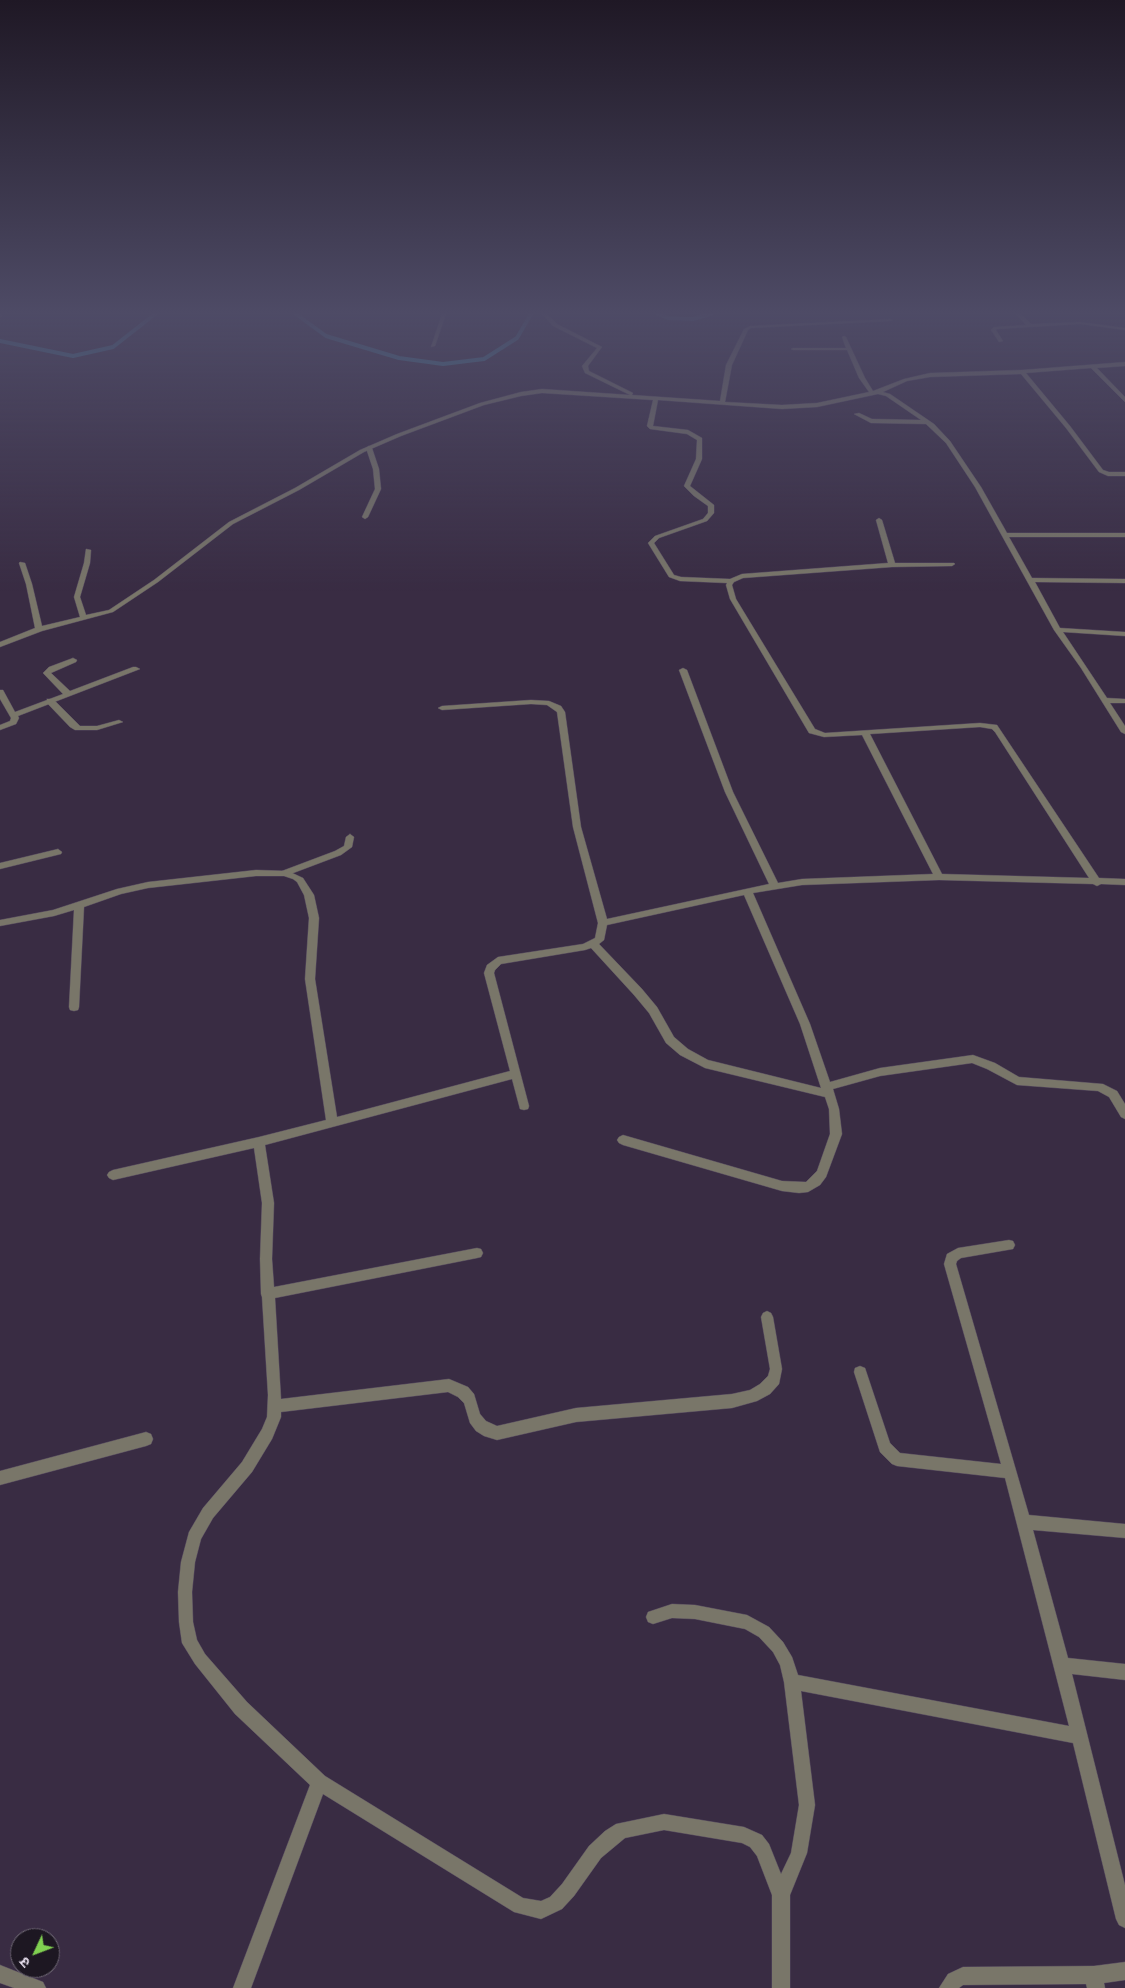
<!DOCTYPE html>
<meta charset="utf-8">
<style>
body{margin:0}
#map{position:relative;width:1125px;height:1988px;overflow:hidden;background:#392c43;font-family:Commissioner,"Noto Sans Devanagari",sans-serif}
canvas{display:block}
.north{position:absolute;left:10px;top:1928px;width:50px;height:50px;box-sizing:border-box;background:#1d1722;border:1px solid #6f6875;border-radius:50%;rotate:227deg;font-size:14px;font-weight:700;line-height:20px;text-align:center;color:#eae2f1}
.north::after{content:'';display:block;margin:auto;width:18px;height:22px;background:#80d051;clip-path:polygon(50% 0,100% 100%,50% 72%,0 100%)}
</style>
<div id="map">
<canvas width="1125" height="1988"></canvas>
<div class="north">उ</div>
</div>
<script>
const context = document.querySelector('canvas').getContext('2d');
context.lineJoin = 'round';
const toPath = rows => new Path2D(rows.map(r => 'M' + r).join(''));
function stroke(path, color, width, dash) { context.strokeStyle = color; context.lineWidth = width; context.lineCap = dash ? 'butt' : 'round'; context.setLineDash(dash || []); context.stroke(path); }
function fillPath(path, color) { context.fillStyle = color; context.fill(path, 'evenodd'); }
const stream = toPath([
 [296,314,326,336,399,358,443,364,484,359,517,338,531,314],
 [658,314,668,318,693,319,711,314],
 [0,341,73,356,113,347,155,314]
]);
const lane = toPath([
 [369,446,372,448,379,469,381,489,368,517,365,519,362,517,375,489,373,469,366,448,369,446],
 [47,699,53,699,80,726,97,726,119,720,123,722,97,730,75,730,70,727,47,703,47,699],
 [350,834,354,837,352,847,341,855,288,875,282,875,280,873,282,871,335,851,344,846,346,837,350,834]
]);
const street = toPath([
 [0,314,2,315,2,317,0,317,0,314],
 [442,314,446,314,435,346,431,347,442,314],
 [542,314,547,314,557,324,602,347,588,366,589,371,633,393,632,395,720,401,726,365,744,329,750,326,891,319,893,320,891,321,751,328,748,330,732,365,725,402,782,405,817,403,869,392,859,378,847,350,793,350,791,349,793,348,846,348,842,337,844,336,846,337,865,378,873,391,904,379,930,373,1022,370,1125,362,1125,366,1097,368,1125,397,1125,402,1091,368,1026,373,1070,426,1103,470,1109,472,1125,472,1125,476,1108,476,1099,472,1066,428,1021,374,930,377,907,381,883,392,890,394,934,424,950,441,981,487,1007,533,1125,533,1125,537,1009,537,1032,578,1125,579,1125,583,1035,582,1060,628,1125,632,1125,636,1063,632,1107,698,1125,699,1125,703,1110,703,1125,726,1125,734,1121,732,1081,668,1054,630,975,487,946,443,926,424,871,423,854,414,859,413,872,419,921,420,886,396,878,394,817,407,782,409,658,400,653,426,688,430,702,438,702,459,690,486,714,505,714,513,707,521,659,538,654,543,674,575,681,577,730,579,742,574,888,563,876,520,879,518,882,520,895,563,954,563,955,564,952,566,892,567,743,578,734,582,732,585,736,599,815,729,825,733,980,723,997,725,1099,878,1125,879,1125,885,1101,884,1097,886,1093,884,939,880,802,885,753,893,810,1024,830,1082,880,1068,973,1055,995,1063,1019,1077,1103,1084,1117,1091,1125,1104,1125,1119,1121,1117,1109,1097,1098,1091,1017,1085,987,1069,972,1063,880,1076,833,1089,839,1109,842,1134,826,1177,820,1185,808,1192,799,1193,782,1191,623,1145,619,1143,617,1140,619,1137,623,1135,782,1181,806,1182,817,1171,830,1134,829,1109,825,1097,705,1068,680,1055,666,1043,649,1013,634,995,591,948,585,950,501,964,495,970,494,973,529,1106,528,1109,524,1110,520,1109,512,1079,265,1145,274,1203,272,1259,274,1287,477,1248,481,1249,483,1253,481,1257,477,1258,275,1298,281,1399,449,1379,468,1387,474,1394,480,1414,486,1421,497,1426,576,1408,732,1394,750,1390,760,1384,768,1376,770,1369,761,1317,763,1313,767,1311,771,1313,773,1317,782,1369,779,1384,770,1394,757,1401,732,1408,576,1422,497,1440,484,1436,476,1431,470,1423,464,1403,458,1397,448,1392,281,1412,281,1417,272,1439,252,1472,213,1518,201,1539,195,1562,192,1592,193,1622,197,1640,205,1654,247,1702,325,1776,523,1898,541,1901,550,1897,562,1884,589,1846,605,1831,616,1824,664,1814,744,1827,762,1835,769,1844,781,1874,791,1853,799,1805,784,1682,780,1665,773,1652,759,1637,745,1629,695,1619,672,1618,653,1624,648,1622,646,1617,648,1612,672,1604,695,1605,747,1615,769,1627,783,1642,792,1657,798,1675,1069,1726,1005,1478,897,1466,892,1464,880,1452,854,1372,855,1368,860,1366,865,1368,890,1443,900,1453,1001,1464,944,1264,947,1254,958,1248,1009,1240,1013,1241,1015,1245,1013,1249,961,1258,957,1261,956,1264,1029,1515,1125,1524,1125,1538,1033,1530,1068,1658,1125,1664,1125,1680,1072,1674,1125,1885,1125,1928,1119,1925,1116,1919,1073,1743,801,1691,815,1805,807,1853,790,1895,790,1988,772,1988,772,1895,757,1856,750,1847,742,1843,664,1830,625,1838,601,1858,574,1896,562,1909,541,1919,514,1912,323,1794,251,1988,233,1988,310,1785,235,1714,195,1664,182,1643,179,1622,178,1592,181,1562,189,1532,203,1508,242,1462,262,1429,267,1417,268,1395,262,1297,261,1294,260,1259,262,1203,254,1148,113,1180,109,1178,107,1175,109,1172,113,1170,259,1137,326,1120,305,979,309,918,304,895,297,882,293,879,284,876,256,876,148,888,121,894,84,907,79,1007,78,1010,74,1011,70,1010,69,1007,74,910,54,916,0,926,0,920,53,910,117,889,148,882,256,870,288,871,303,878,314,895,319,918,315,979,337,1117,510,1071,484,973,487,965,498,957,583,944,595,938,598,923,573,827,557,712,547,705,531,704,442,710,438,708,442,706,531,700,549,701,561,706,565,712,581,827,607,919,769,884,725,792,679,670,683,668,687,670,733,792,778,883,802,879,933,874,862,735,824,737,809,733,730,599,726,585,727,583,680,581,669,577,648,543,655,536,703,519,708,513,708,506,694,496,684,486,696,459,697,440,687,434,650,429,647,426,653,400,542,393,521,396,484,405,401,436,364,452,299,490,233,524,158,582,113,612,42,631,0,647,0,642,35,628,26,584,19,563,20,562,25,563,32,584,42,626,80,617,74,597,84,563,86,549,91,550,90,563,80,597,86,615,109,610,154,580,229,522,295,488,360,450,397,434,480,403,521,392,542,389,630,395,585,373,582,366,597,348,553,326,542,314],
 [980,727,992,729,995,732,1089,878,942,874,870,734,980,727],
 [744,895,800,1024,821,1088,708,1060,688,1049,674,1037,657,1007,642,989,599,944,604,940,607,925,744,895],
 [1016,314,1021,314,1031,324,1080,322,1125,328,1125,330,1080,324,997,329,996,330,1003,341,999,342,991,330,994,327,1026,325,1016,314],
 [73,658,77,660,76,662,51,673,70,691,133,667,136,667,140,669,18,716,19,718,16,724,0,730,0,725,10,721,11,718,0,699,0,690,3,690,15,712,63,694,43,673,49,667,73,658],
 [58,849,62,852,61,854,0,869,0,863,58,849],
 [146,1432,151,1434,153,1439,151,1444,146,1446,0,1485,0,1471,146,1432],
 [1125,1962,1125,1980,1104,1983,1105,1988,1087,1988,1086,1984,963,1985,959,1988,939,1988,948,1974,963,1967,1094,1966,1125,1962],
 [0,1965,43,1982,46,1988,14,1988,0,1983,0,1965]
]);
stroke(stream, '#40859f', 4);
stroke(lane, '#55495f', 1);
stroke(street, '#55495f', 1);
fillPath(lane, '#797669');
fillPath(street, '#797669');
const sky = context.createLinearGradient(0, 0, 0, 592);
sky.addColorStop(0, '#1f1825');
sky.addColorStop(0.53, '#4e4b66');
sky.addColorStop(1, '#4e4b6600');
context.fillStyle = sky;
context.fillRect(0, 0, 1125, 592);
</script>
